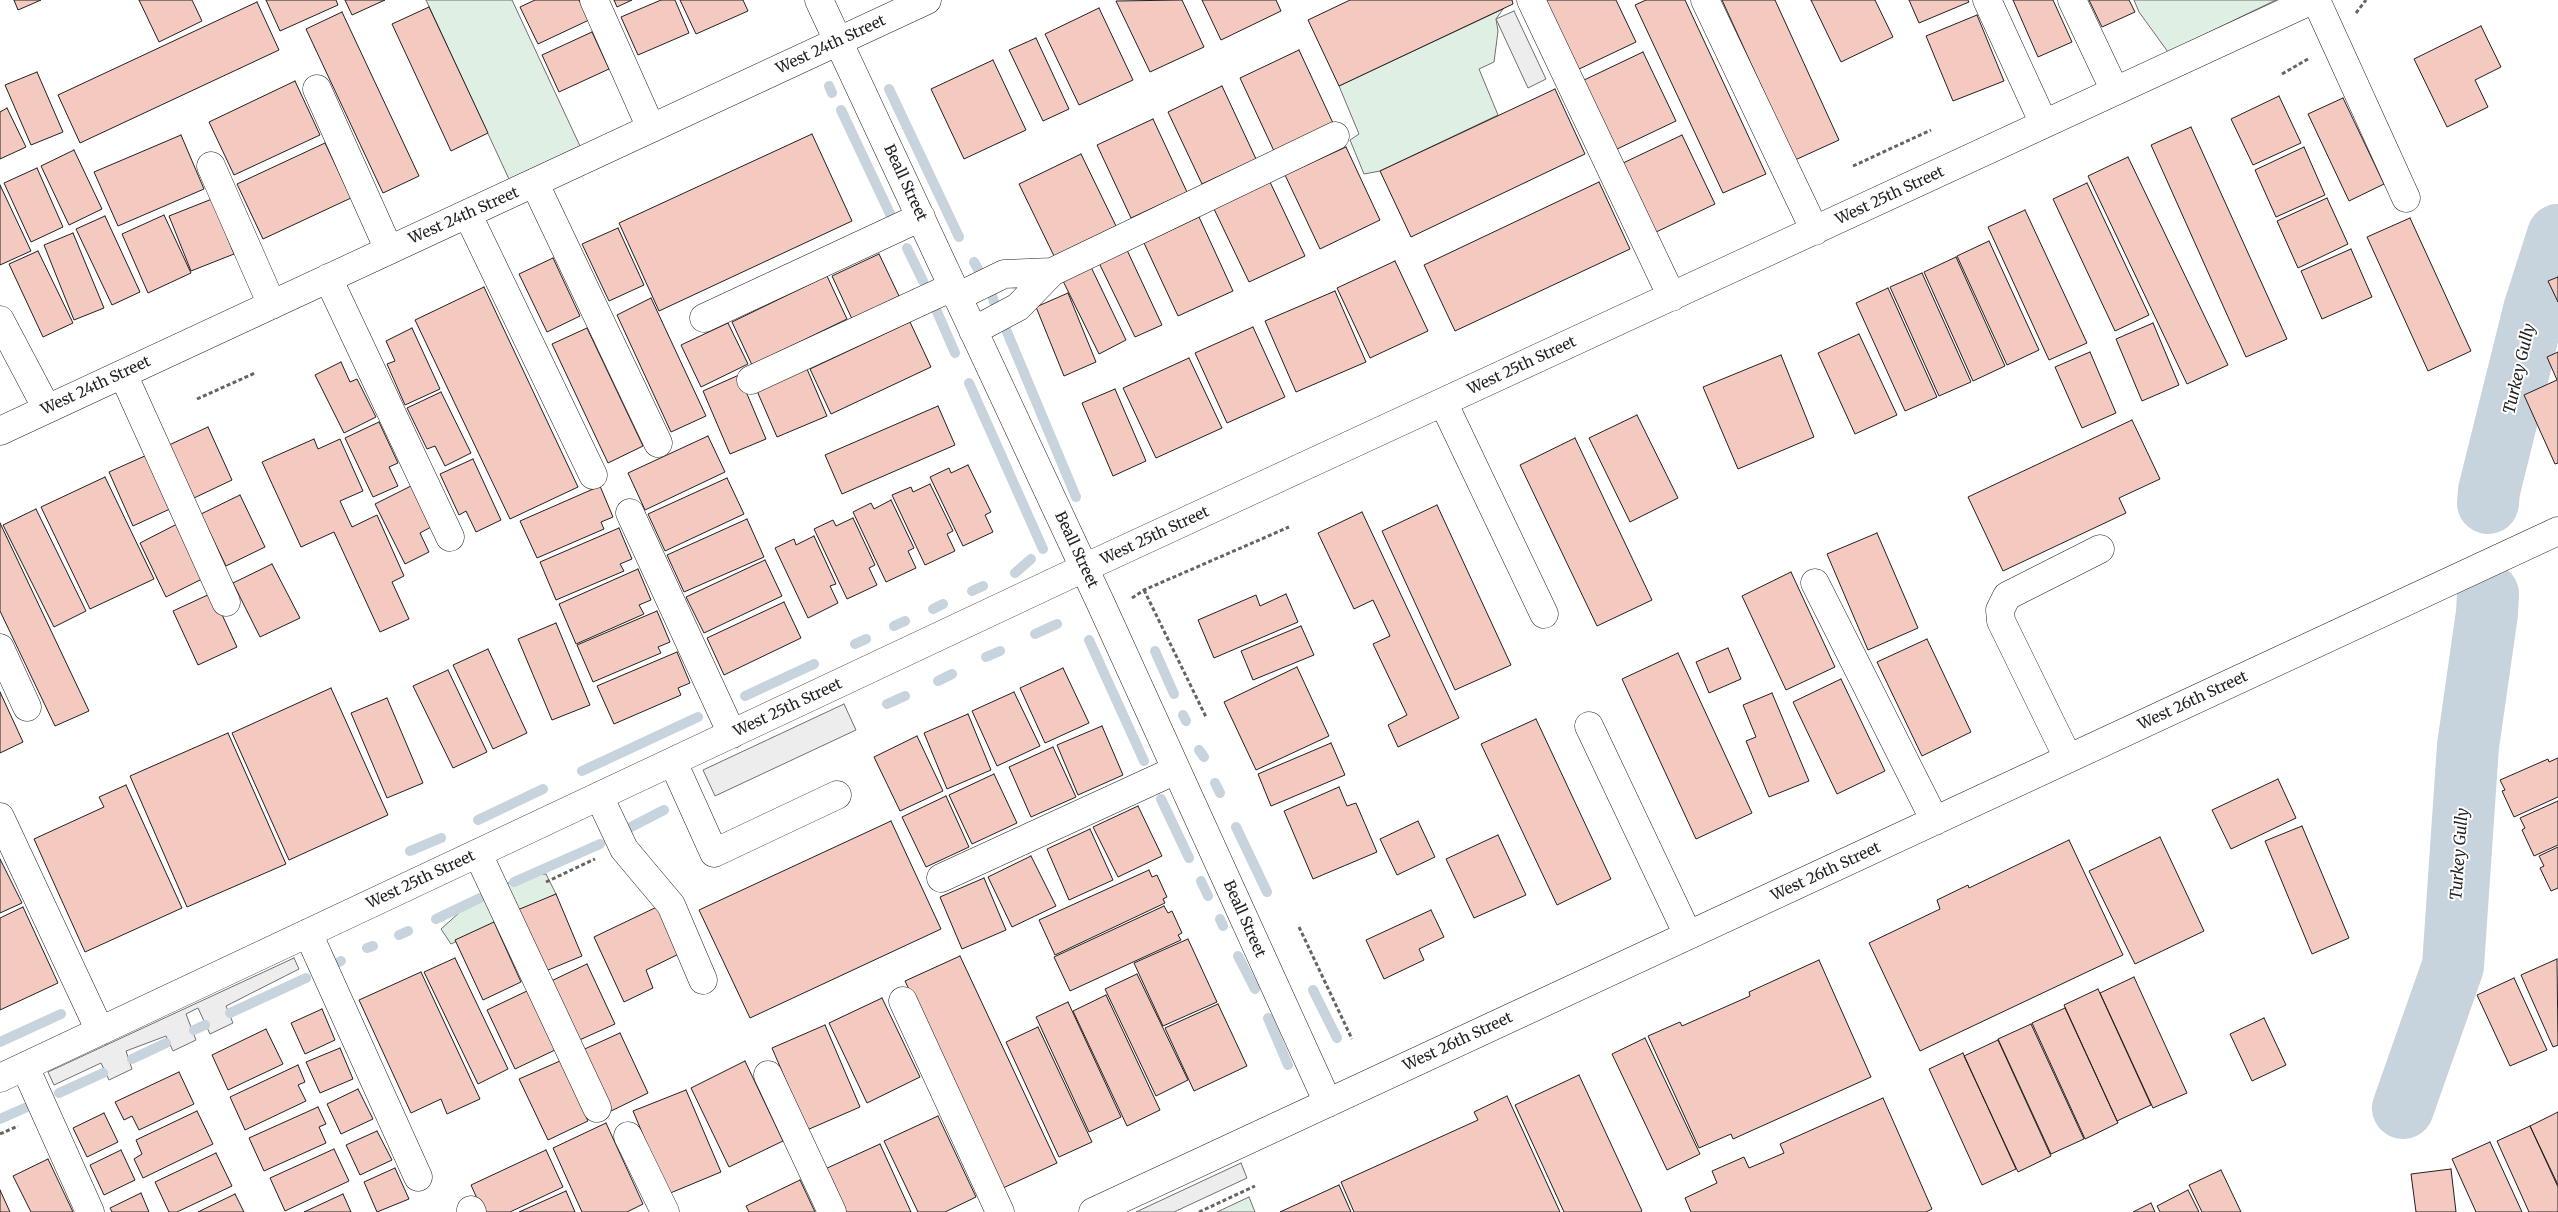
<!DOCTYPE html>
<style>
body{margin:0}
canvas{display:block;background:#fff}
</style>
<canvas width="2558" height="1212"></canvas>
<script>
const context = document.querySelector('canvas').getContext('2d');
context.lineJoin = 'round';
function fillPath(path, color) { context.fillStyle = color; context.fill(path, 'evenodd'); }
const toPath = rows => new Path2D(rows.map(r => 'M' + r).join(''));
function stroke(path, color, width, dash) { context.strokeStyle = color; context.lineWidth = width; context.lineCap = dash ? 'butt' : 'round'; context.setLineDash(dash || []); context.stroke(path); }
function drawText(font, color, halo, rows, align = 'center') {
  context.font = font + ' Merriweather,serif'; context.lineWidth = 4; context.setLineDash([]); context.textBaseline = 'middle'; context.strokeStyle = halo; context.fillStyle = color; for (const [text, x, y, turn = 0] of rows) {
    context.save(); context.translate(x, y); context.rotate((+turn || 0) * Math.PI / 180); context.textAlign = isNaN(turn) ? turn : align; if (halo) context.strokeText(text, 0, 0); context.fillText(text, 0, 0); context.restore();
  }
}
const green = toPath([
 [426,0,512,0,580,146,509,179,426,0],
 [2134,0,2276,0,2168,52,2139,12,2134,0],
 [1503,9,1496,19,1498,31,1494,62,1479,69,1498,115,1380,171,1364,174,1350,140,1359,134,1339,86,1503,9],
 [546,874,556,894,451,944,441,929,470,903,501,887,521,876,546,874],
 [1249,1197,1255,1212,1217,1212,1249,1197]
]);
const parking = toPath([
 [1514,11,1546,79,1528,88,1496,19,1514,11],
 [844,704,856,730,715,796,703,770,844,704],
 [294,958,299,969,226,1006,233,1023,210,1034,198,1008,186,1014,196,1040,173,1051,166,1036,126,1051,132,1069,109,1080,101,1063,54,1085,48,1072,294,958],
 [1241,1163,1247,1178,1174,1212,1136,1212,1241,1163]
]);
const stream = toPath([
 [829,86,832,93],
 [889,89,959,237],
 [841,110,892,218],
 [907,248,923,281],
 [974,262,979,271],
 [992,295,994,302],
 [935,307,955,353],
 [1007,332,1076,497],
 [969,383,1043,549],
 [1015,573,1031,559],
 [972,591,983,586],
 [933,609,943,604],
 [894,626,905,621],
 [1035,634,1057,624],
 [1089,640,1144,761],
 [855,644,866,639],
 [1155,651,1174,694],
 [986,657,1000,651],
 [938,681,952,674],
 [745,696,814,664],
 [887,704,905,696],
 [1183,715,1186,721],
 [1199,750,1204,757],
 [582,771,698,717],
 [1215,783,1220,793],
 [1161,799,1189,858],
 [478,820,543,789],
 [1236,827,1267,892],
 [629,828,664,810],
 [410,851,441,838],
 [1201,881,1208,896],
 [514,882,600,844],
 [436,919,480,898],
 [1220,919,1223,926],
 [399,935,408,931],
 [367,948,373,946],
 [1238,956,1255,989],
 [332,966,341,961],
 [1313,990,1337,1038],
 [230,1013,306,978],
 [1268,1018,1288,1065],
 [194,1030,205,1025],
 [0,1042,61,1014],
 [132,1059,166,1043],
 [59,1093,103,1073],
 [0,1119,27,1107]
]);
const river = toPath([
 [2488,503,2489,491,2534,310,2558,235],
 [2403,1108,2453,966,2468,746,2487,613,2488,594]
]);
const building = toPath([
 [14,0,41,0,18,10,14,0],
 [139,0,192,0,202,21,159,42,139,0],
 [266,0,336,0,338,5,280,31,266,0],
 [345,0,385,0,352,15,345,0],
 [535,0,579,0,589,20,538,44,520,7,535,0],
 [614,0,632,0,617,7,614,0],
 [661,0,675,0,689,33,638,55,621,17,661,0],
 [680,0,743,0,748,11,696,34,680,0],
 [1182,0,1204,47,1150,72,1116,1,1182,0],
 [1202,0,1276,0,1281,11,1221,40,1202,0],
 [1350,0,1512,0,1513,4,1339,86,1308,20,1350,0],
 [1544,0,1616,0,1636,42,1575,71,1544,0],
 [1646,0,1685,0,1766,174,1723,193,1635,5,1646,0],
 [1722,0,1775,0,1839,140,1795,160,1722,0],
 [1811,0,1875,0,1893,37,1841,62,1811,0],
 [1909,0,1968,0,1969,2,1919,23,1909,0],
 [2013,0,2053,0,2072,42,2038,57,2013,0],
 [2089,0,2129,0,2135,12,2102,27,2089,0],
 [257,2,279,50,80,143,58,95,257,2],
 [429,7,488,133,451,151,392,24,429,7],
 [1099,8,1133,80,1079,105,1045,34,1099,8],
 [342,12,419,176,383,193,306,29,342,12],
 [1977,15,2004,81,1953,101,1926,36,1977,15],
 [2481,26,2501,67,2475,80,2488,107,2447,127,2414,59,2481,26],
 [592,32,609,69,559,92,542,55,592,32],
 [1036,38,1069,109,1043,121,1009,50,1036,38],
 [1299,50,1333,123,1274,151,1240,78,1299,50],
 [1643,52,1676,121,1615,150,1582,81,1643,52],
 [993,60,1026,130,964,159,931,89,993,60],
 [37,72,63,132,31,145,5,85,37,72],
 [295,81,320,135,234,175,209,122,295,81],
 [1222,86,1256,159,1202,184,1168,112,1222,86],
 [1555,89,1585,154,1411,237,1380,171,1555,89],
 [2279,96,2301,143,2253,165,2231,119,2279,96],
 [2343,98,2384,184,2349,201,2308,114,2343,98],
 [7,108,26,147,0,159,0,112,7,108],
 [1153,119,1187,192,1131,218,1097,145,1153,119],
 [2191,127,2287,339,2246,357,2151,145,2191,127],
 [812,134,852,221,659,311,619,223,812,134],
 [181,135,204,189,118,226,94,172,181,135],
 [1682,135,1715,204,1654,233,1621,164,1682,135],
 [325,143,351,198,263,239,237,184,325,143],
 [1346,147,1380,220,1320,249,1285,175,1346,147],
 [2304,147,2325,195,2276,217,2255,170,2304,147],
 [74,150,102,209,69,225,41,166,74,150],
 [1081,154,1116,226,1054,256,1019,184,1081,154],
 [2128,157,2228,365,2187,384,2088,176,2128,157],
 [37,168,63,227,31,242,4,183,37,168],
 [1270,182,1305,256,1249,282,1214,209,1270,182],
 [1599,182,1630,249,1455,331,1424,265,1599,182],
 [2087,183,2149,315,2115,331,2053,199,2087,183],
 [0,185,31,251,0,265,0,185],
 [2327,198,2348,244,2298,268,2277,221,2327,198],
 [212,199,234,254,191,271,169,216,212,199],
 [2025,210,2087,343,2049,360,1988,227,2025,210],
 [164,215,191,273,148,293,122,234,164,215],
 [105,216,140,292,112,305,76,229,105,216],
 [1199,217,1233,291,1178,316,1144,243,1199,217],
 [2410,218,2471,351,2428,371,2367,237,2410,218],
 [618,228,644,285,609,301,582,244,618,228],
 [73,233,104,308,74,320,44,245,73,233],
 [1989,241,2039,350,2007,365,1957,256,1989,241],
 [2351,249,2372,297,2322,319,2301,271,2351,249],
 [1127,250,1162,325,1135,337,1099,263,1127,250],
 [38,251,73,323,43,337,9,264,38,251],
 [879,254,899,296,852,319,832,276,879,254],
 [1956,257,2005,366,1973,381,1924,272,1956,257],
 [553,258,580,316,547,332,519,274,553,258],
 [1395,261,1428,331,1370,358,1337,288,1395,261],
 [1091,267,1126,340,1099,354,1063,281,1091,267],
 [1922,273,1971,382,1939,396,1890,287,1922,273],
 [827,276,847,319,752,365,732,322,827,276],
 [2558,277,2558,302,2548,281,2558,277],
 [484,287,578,487,510,519,415,320,484,287],
 [1888,288,1937,397,1905,411,1856,303,1888,288],
 [1335,291,1366,362,1296,392,1265,321,1335,291],
 [1068,293,1096,362,1064,376,1036,307,1068,293],
 [651,298,706,416,671,432,617,315,651,298],
 [910,322,931,367,831,414,810,369,910,322],
 [728,323,748,364,701,387,681,345,728,323],
 [2153,323,2179,385,2142,401,2116,339,2153,323],
 [1253,327,1285,397,1227,423,1195,353,1253,327],
 [412,328,440,389,405,405,387,364,395,361,386,341,412,328],
 [587,328,643,446,608,463,552,344,587,328],
 [1859,334,1897,415,1855,434,1818,353,1859,334],
 [2090,352,2116,413,2082,428,2055,367,2090,352],
 [2558,352,2558,463,2555,464,2524,395,2557,380,2547,357,2558,352],
 [1781,355,1814,437,1738,469,1703,387,1781,355],
 [1189,358,1222,428,1156,458,1123,388,1189,358],
 [341,362,350,382,357,379,376,417,344,433,315,375,341,362],
 [807,369,827,416,777,437,757,391,807,369],
 [739,375,766,439,730,454,703,391,739,375],
 [1115,389,1146,461,1113,476,1082,403,1115,389],
 [441,392,471,453,445,466,435,446,427,449,407,408,441,392],
 [938,406,955,445,842,494,825,455,938,406],
 [1637,415,1678,498,1630,522,1589,438,1637,415],
 [2132,420,2160,479,2119,498,2126,513,2003,571,1968,497,2132,420],
 [379,422,398,463,389,467,398,486,373,497,345,438,379,422],
 [208,427,232,480,194,498,169,445,208,427],
 [708,436,725,472,645,510,628,473,708,436],
 [1575,438,1652,600,1597,626,1520,465,1575,438],
 [314,439,318,449,340,439,363,491,340,501,352,527,377,515,404,576,392,582,409,619,380,632,334,532,301,547,262,462,314,439],
 [147,455,172,508,133,526,109,472,147,455],
 [473,459,501,520,476,532,466,511,459,515,440,474,473,459],
 [968,465,991,512,985,515,993,532,963,546,930,477,949,468,951,473,968,465],
 [105,477,154,579,90,609,41,507,105,477],
 [727,478,744,514,665,551,648,514,727,478],
 [930,484,953,531,947,534,955,551,925,565,892,495,911,487,913,492,930,484],
 [411,486,431,527,420,533,429,552,405,564,375,504,411,486],
 [600,486,613,517,601,522,604,529,537,558,520,521,600,486],
 [240,495,265,547,226,566,201,514,240,495],
 [891,500,914,548,908,551,916,568,886,582,853,512,871,503,874,509,891,500],
 [1437,505,1511,665,1455,690,1382,531,1437,505],
 [36,509,86,611,54,627,3,525,36,509],
 [1362,512,1459,718,1398,747,1388,725,1407,715,1373,644,1390,636,1373,600,1354,609,1318,533,1362,512],
 [853,518,875,565,869,568,877,585,847,599,814,529,833,520,836,526,853,518],
 [747,519,764,557,684,592,667,555,747,519],
 [0,523,89,711,55,726,0,611,0,523],
 [179,523,206,577,166,597,140,543,179,523],
 [619,528,632,559,620,564,624,571,556,600,540,562,619,528],
 [1877,533,1918,628,1868,650,1827,554,1877,533],
 [814,536,836,584,830,586,838,603,808,618,775,548,794,539,796,545,814,536],
 [765,560,782,596,704,633,686,597,765,560],
 [272,564,300,618,260,637,233,583,272,564],
 [638,569,651,600,639,605,644,614,576,644,559,604,638,569],
 [1791,572,1835,667,1786,690,1742,596,1791,572],
 [212,593,237,647,198,665,173,611,212,593],
 [1286,594,1298,622,1214,658,1198,620,1256,595,1260,606,1286,594],
 [784,602,801,638,724,675,707,638,784,602],
 [657,611,670,642,658,647,661,653,593,682,577,645,657,611],
 [556,623,590,705,552,720,518,639,556,623],
 [1301,626,1314,655,1253,680,1241,651,1301,626],
 [1927,639,1971,732,1922,756,1877,662,1927,639],
 [1728,648,1741,679,1709,693,1696,662,1728,648],
 [488,649,527,733,493,749,453,665,488,649],
 [677,652,690,683,678,688,681,695,614,724,597,686,677,652],
 [1678,653,1752,813,1696,839,1622,679,1678,653],
 [1297,667,1329,736,1256,770,1224,702,1297,667],
 [1063,668,1089,723,1045,743,1020,688,1063,668],
 [448,670,487,752,453,768,413,686,448,670],
 [1841,679,1885,771,1837,794,1793,702,1841,679],
 [331,688,388,815,289,860,232,733,331,688],
 [0,692,23,742,0,753,0,692],
 [1014,692,1040,746,997,766,972,711,1014,692],
 [1772,693,1809,781,1769,797,1746,741,1756,737,1743,705,1772,693],
 [387,698,423,783,387,798,351,713,387,698],
 [968,714,991,770,947,789,924,733,968,714],
 [1536,719,1611,879,1557,905,1481,744,1536,719],
 [1102,726,1123,775,1078,795,1057,745,1102,726],
 [228,733,286,864,187,907,130,776,228,733],
 [917,736,943,791,900,811,874,757,917,736],
 [1331,743,1345,775,1271,806,1258,774,1331,743],
 [1053,747,1076,797,1031,817,1009,767,1053,747],
 [2558,758,2558,797,2514,817,2502,791,2505,790,2500,780,2548,759,2549,762,2558,758],
 [994,774,1017,823,972,844,949,795,994,774],
 [2278,779,2296,818,2231,849,2212,810,2278,779],
 [126,785,182,908,85,952,34,839,104,807,99,797,126,785],
 [1339,787,1347,806,1356,803,1377,852,1313,879,1284,811,1339,787],
 [946,796,969,847,926,867,902,817,946,796],
 [2558,801,2558,845,2534,856,2522,830,2525,828,2520,818,2558,801],
 [1138,806,1162,856,1118,877,1093,827,1138,806],
 [891,821,941,929,750,1018,699,910,891,821],
 [1418,821,1435,857,1397,875,1380,839,1418,821],
 [2302,826,2349,938,2312,954,2265,841,2302,826],
 [1090,829,1113,880,1069,900,1047,849,1090,829],
 [1498,835,1526,895,1474,918,1446,859,1498,835],
 [2160,837,2204,931,2135,964,2089,871,2160,837],
 [2069,840,2123,955,1920,1051,1869,943,1940,909,1937,900,1968,885,1969,888,2069,840],
 [2558,847,2558,888,2551,891,2540,868,2544,866,2539,856,2558,847],
 [1031,856,1056,906,1012,927,988,877,1031,856],
 [0,859,22,903,0,913,0,859],
 [1149,870,1152,877,1157,875,1167,897,1163,899,1165,903,1055,955,1039,920,1149,870],
 [984,878,1006,930,962,949,940,897,984,878],
 [556,894,582,956,541,973,515,911,556,894],
 [661,905,683,952,646,970,653,988,624,1002,594,937,661,905],
 [1164,906,1168,913,1172,911,1182,933,1178,935,1181,940,1070,991,1054,957,1164,906],
 [23,907,58,983,0,1010,0,918,23,907],
 [1431,910,1444,937,1419,949,1424,960,1384,979,1366,940,1431,910],
 [494,922,521,982,483,1000,455,940,494,922],
 [1188,939,1217,1002,1163,1026,1134,963,1188,939],
 [960,956,1057,1163,1003,1188,905,981,960,956],
 [455,958,508,1069,478,1084,424,972,455,958],
 [2557,959,2558,1045,2553,1047,2521,975,2557,959],
 [1819,960,1871,1077,1733,1139,1731,1134,1699,1148,1648,1036,1680,1022,1682,1026,1750,996,1749,992,1819,960],
 [587,964,615,1024,575,1042,547,983,587,964],
 [421,972,480,1099,447,1114,441,1099,411,1113,359,1000,421,972],
 [1137,974,1188,1080,1156,1096,1105,989,1137,974],
 [2134,977,2187,1093,2153,1108,2100,993,2134,977],
 [2514,978,2547,1050,2510,1066,2477,995,2514,978],
 [2098,989,2151,1105,2117,1121,2064,1005,2098,989],
 [527,991,555,1050,515,1069,487,1010,527,991],
 [1106,995,1160,1110,1127,1126,1073,1011,1106,995],
 [882,998,920,1077,867,1103,829,1023,882,998],
 [1068,1002,1121,1117,1089,1132,1036,1017,1068,1002],
 [1218,1004,1247,1066,1194,1091,1165,1028,1218,1004],
 [2065,1008,2118,1123,2085,1139,2032,1023,2065,1008],
 [322,1009,335,1040,305,1054,291,1023,322,1009],
 [2264,1018,2286,1065,2252,1081,2230,1034,2264,1018],
 [2031,1024,2084,1139,2051,1154,1998,1039,2031,1024],
 [825,1025,860,1107,807,1130,772,1048,825,1025],
 [1038,1027,1092,1142,1059,1157,1006,1042,1038,1027],
 [266,1029,283,1064,228,1090,212,1055,266,1029],
 [620,1033,648,1093,607,1113,578,1052,620,1033],
 [1645,1038,1700,1154,1667,1170,1612,1054,1645,1038],
 [1998,1040,2051,1156,2018,1172,1964,1056,1998,1040],
 [340,1048,353,1079,320,1093,306,1062,340,1048],
 [1963,1053,2016,1169,1982,1185,1929,1069,1963,1053],
 [560,1061,588,1121,548,1140,519,1079,560,1061],
 [745,1061,783,1141,729,1167,691,1088,745,1061],
 [298,1065,305,1082,298,1085,306,1101,245,1130,230,1097,298,1065],
 [179,1072,194,1104,139,1130,132,1116,124,1120,115,1102,179,1072],
 [1579,1075,1642,1211,1640,1212,1564,1212,1515,1105,1579,1075],
 [358,1089,373,1119,341,1134,327,1104,358,1089],
 [686,1090,721,1172,668,1194,633,1111,686,1090],
 [1507,1096,1560,1212,1354,1212,1341,1182,1478,1120,1474,1112,1507,1096],
 [1883,1098,1932,1209,1926,1212,1691,1212,1685,1198,1717,1183,1712,1171,1744,1157,1749,1168,1784,1153,1780,1144,1883,1098],
 [318,1107,326,1124,319,1127,326,1143,264,1171,249,1138,318,1107],
 [197,1111,213,1144,143,1178,134,1159,142,1154,136,1140,197,1111],
 [2558,1112,2558,1185,2530,1126,2558,1112],
 [104,1113,118,1142,87,1157,73,1128,104,1113],
 [938,1116,976,1197,945,1212,918,1212,884,1141,938,1116],
 [606,1123,643,1204,627,1212,582,1212,553,1148,606,1123],
 [2530,1126,2558,1187,2558,1212,2529,1212,2497,1141,2530,1126],
 [377,1131,392,1160,360,1175,346,1145,377,1131],
 [2490,1142,2522,1212,2476,1212,2452,1159,2490,1142],
 [880,1144,911,1212,845,1212,825,1169,880,1144],
 [334,1149,349,1181,285,1211,270,1178,334,1149],
 [121,1150,135,1180,104,1195,90,1165,121,1150],
 [546,1150,563,1187,510,1212,483,1212,471,1185,546,1150],
 [216,1153,232,1186,177,1212,169,1212,155,1182,216,1153],
 [48,1159,73,1212,31,1212,13,1176,48,1159],
 [395,1168,409,1199,377,1212,364,1182,395,1168],
 [2451,1169,2456,1212,2416,1212,2411,1174,2451,1169],
 [2221,1170,2241,1212,2202,1212,2189,1185,2221,1170],
 [800,1180,815,1212,749,1212,746,1206,800,1180],
 [1339,1185,1351,1212,1280,1212,1339,1185],
 [0,1190,10,1212,0,1212,0,1190],
 [2188,1190,2199,1212,2160,1212,2157,1206,2188,1190],
 [566,1191,575,1212,519,1212,566,1191],
 [141,1193,149,1212,112,1212,110,1208,141,1193],
 [235,1194,244,1212,198,1212,235,1194],
 [343,1194,351,1212,304,1212,343,1194],
 [2151,1203,2155,1212,2133,1212,2151,1203]
]);
const path = toPath([
 [2356,13,2366,0],
 [2282,74,2308,59],
 [1853,166,1931,130],
 [197,399,255,373],
 [1144,590,1206,717],
 [1132,598,1144,590,1289,527],
 [546,882,595,859],
 [1299,927,1352,1039],
 [0,1134,18,1126],
 [1199,1212,1255,1186]
]);
const minor = toPath([
 [594,0,651,128],
 [819,0,1101,604,1328,1103],
 [1531,0,1672,297],
 [1705,0,1815,231],
 [1987,0,2044,124],
 [2072,0,2115,91],
 [2316,0,2406,198],
 [317,89,389,250],
 [211,166,272,305],
 [535,184,658,443],
 [468,215,593,475],
 [328,278,450,537],
 [957,297,1004,274,1052,272],
 [704,318,921,217],
 [0,320,47,409],
 [973,331,1018,307,1052,272,1335,136],
 [123,374,226,602],
 [751,380,952,287],
 [1443,402,1544,614],
 [0,431,927,0],
 [630,513,732,734],
 [1815,583,1935,821],
 [0,648,27,707],
 [1589,726,1688,935],
 [2068,758,2001,621,2000,610,2007,596,2100,549],
 [673,762,714,853,837,795],
 [599,796,624,849,671,905,703,980],
 [0,817,100,1031],
 [478,854,597,1108],
 [941,878,1176,770],
 [308,933,418,1177],
 [903,1001,1000,1212],
 [25,1067,90,1212],
 [768,1075,832,1212],
 [0,1078,1084,568,2312,0],
 [628,1136,665,1212],
 [471,1210,472,1212],
 [1093,1212,2558,531]
]);
const streetNames = [
 ["West 24th Street",831,45,-25],
 ["Beall Street",905,183,65],
 ["West 25th Street",1890,196,-25],
 ["West 24th Street",464,216,-24],
 ["West 25th Street",1522,366,-25],
 ["West 24th Street",96,386,-25],
 ["West 25th Street",1155,536,-25],
 ["Beall Street",1076,550,65],
 ["West 26th Street",2193,701,-25],
 ["West 25th Street",788,708,-25],
 ["West 26th Street",1826,872,-25],
 ["West 25th Street",421,880,-25],
 ["Beall Street",1244,919,66],
 ["West 26th Street",1458,1042,-25]
];
const waterNames = [
 ["Turkey Gully",2520,369,-77],
 ["Turkey Gully",2460,854,-86]
];
fillPath(green, '#e0efe3');
stroke(green, '#6f6f6f', 1);
fillPath(parking, '#ededed');
stroke(parking, '#6f6f6f', 1);
stroke(stream, '#c7d3dd', 10);
stroke(river, '#c7d3dd', 62);
fillPath(building, '#f3c9c0');
stroke(building, '#222', 1);
stroke(minor, '#222', 29);
stroke(path, '#646464', 3, [4, 2.5]);
stroke(minor, '#fff', 28);
drawText('15px', '#222', '#fff', streetNames);
drawText('italic 16px', '#222', '#fff', waterNames);
</script>
